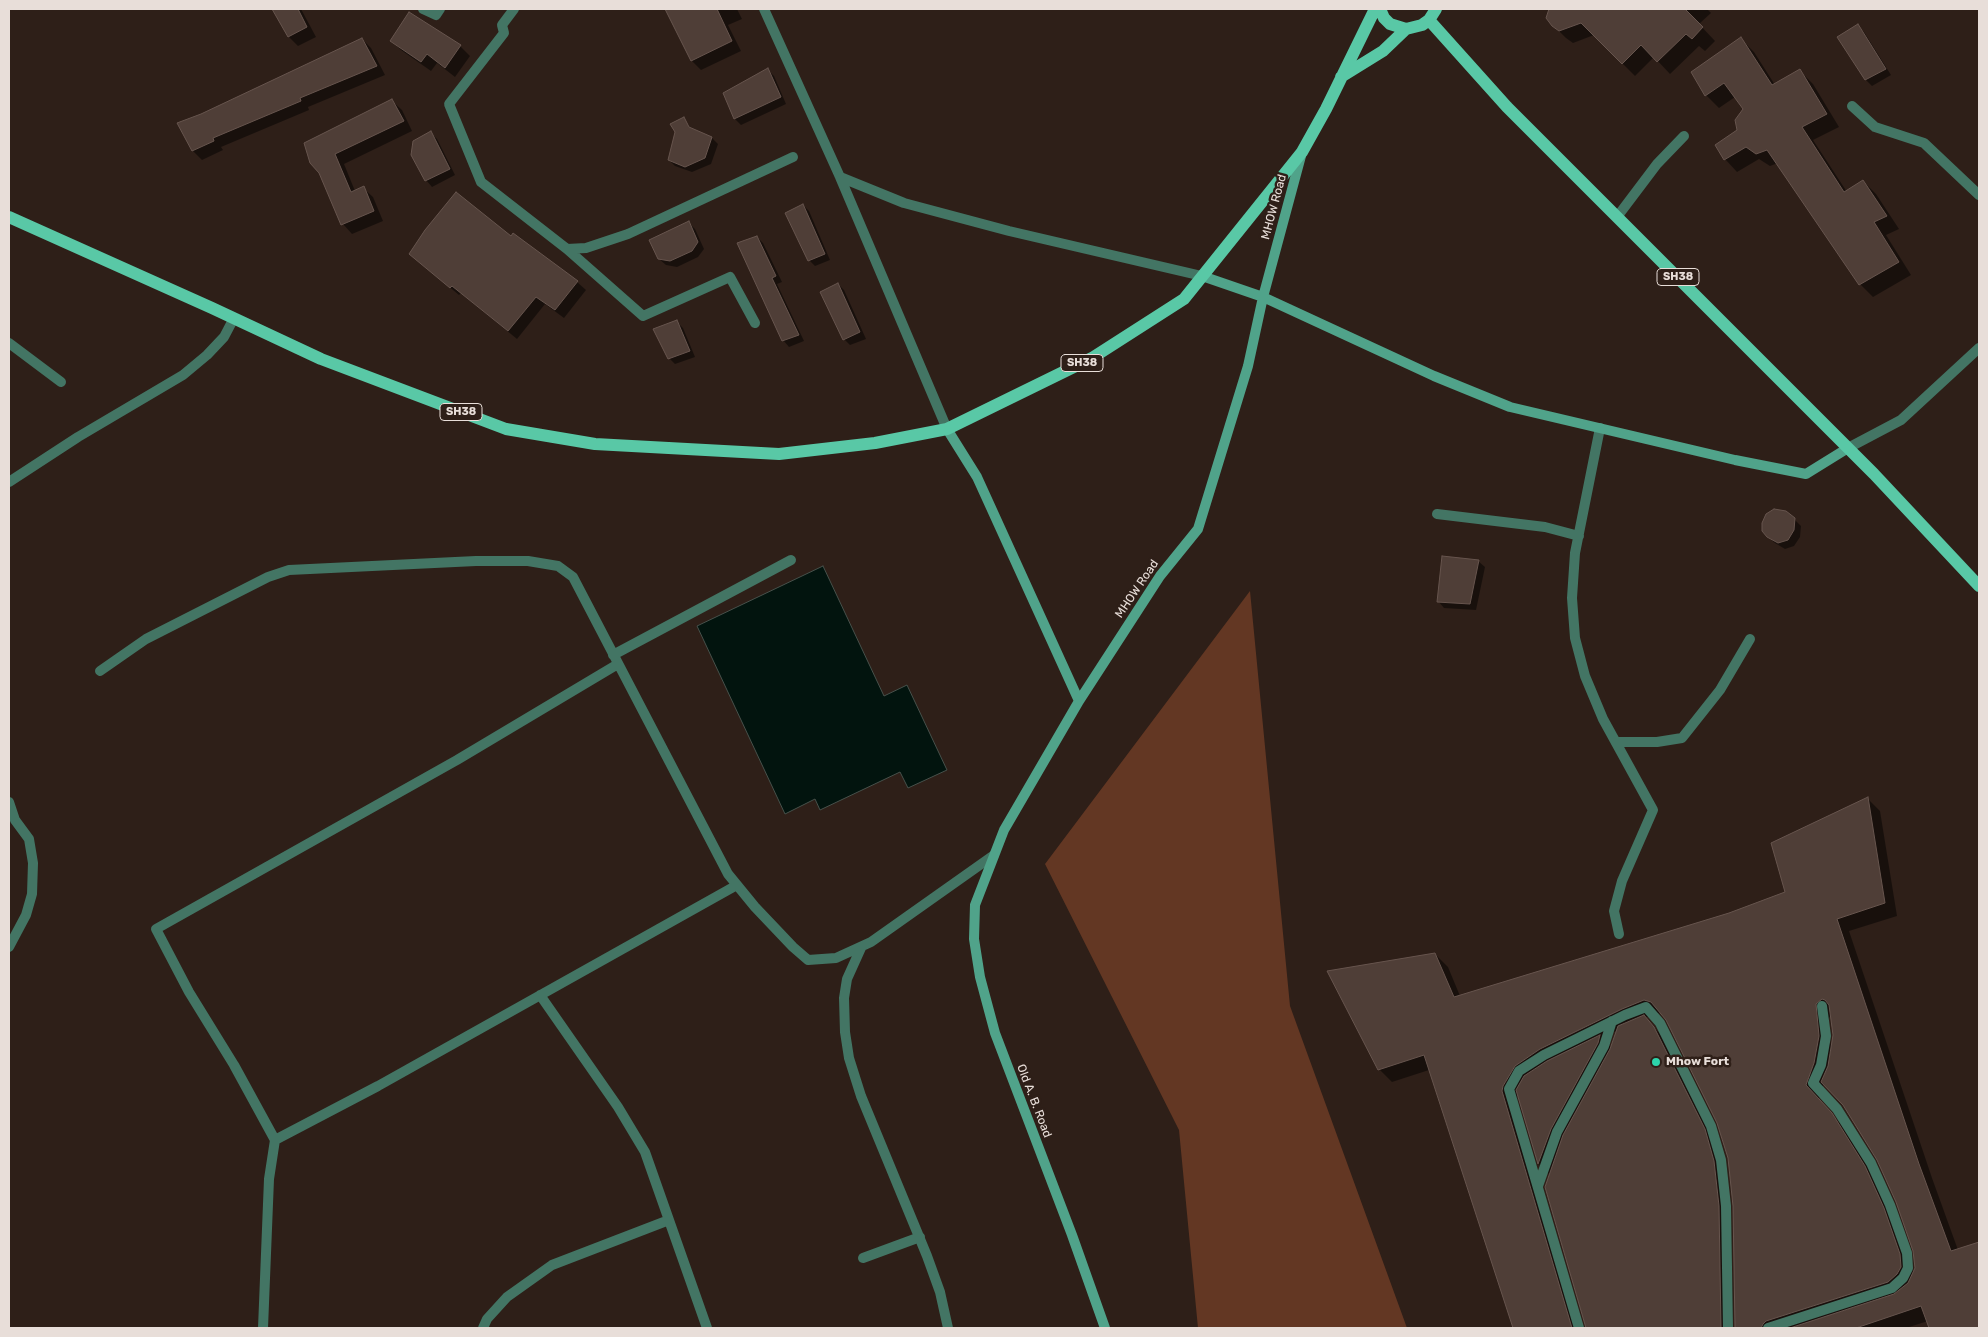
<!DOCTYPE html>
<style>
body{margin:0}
#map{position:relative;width:1988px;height:1337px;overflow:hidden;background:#2e1f18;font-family:Rubik,sans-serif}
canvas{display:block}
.frame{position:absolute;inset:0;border:10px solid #e8ded9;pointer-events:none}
</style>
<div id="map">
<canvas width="1988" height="1337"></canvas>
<div class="frame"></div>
</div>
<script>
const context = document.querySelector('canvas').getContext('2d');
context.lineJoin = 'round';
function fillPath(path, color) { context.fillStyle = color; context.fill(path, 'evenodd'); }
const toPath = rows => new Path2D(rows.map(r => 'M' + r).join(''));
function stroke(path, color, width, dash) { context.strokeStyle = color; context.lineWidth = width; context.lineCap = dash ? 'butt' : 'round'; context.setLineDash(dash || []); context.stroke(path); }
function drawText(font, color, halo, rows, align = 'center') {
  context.font = font + ' Rubik,sans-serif'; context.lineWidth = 5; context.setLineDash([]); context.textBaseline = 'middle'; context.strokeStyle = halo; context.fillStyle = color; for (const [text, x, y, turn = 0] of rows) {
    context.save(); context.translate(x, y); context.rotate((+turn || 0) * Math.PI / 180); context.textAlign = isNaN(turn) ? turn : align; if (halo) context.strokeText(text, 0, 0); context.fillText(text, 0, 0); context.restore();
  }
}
const green = toPath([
 [1250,591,1290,1006,1407,1328,1198,1328,1179,1130,1045,864]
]);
const water = toPath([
 [823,566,884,696,907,685,947,770,908,788,900,772,820,810,815,799,785,814,697,626,823,566]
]);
const shadow = toPath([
 [273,9,301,9,316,37,298,46,289,37],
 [666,9,737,9,742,19,728,25,741,51,701,70,692,61],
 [1551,9,1707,9,1711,13,1699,24,1715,41,1705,51,1699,46,1670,74,1654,57,1635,76,1594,35,1573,43,1566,38,1553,25,1549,11],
 [410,13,460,46,470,56,455,77,437,63,431,71,401,50,392,41],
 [1858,26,1864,32,1891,75,1872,86,1866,80,1839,37],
 [362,39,371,48,385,75,308,107,309,110,221,147,223,150,202,160,193,151,179,123,201,115],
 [1741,39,1754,52,1775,85,1800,71,1813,84,1839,127,1813,140,1847,192,1863,181,1876,194,1899,229,1886,235,1911,275,1873,297,1860,284,1778,163,1770,166,1759,159,1737,172,1725,159,1738,130,1745,109,1735,97,1719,108,1706,95],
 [768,70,774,76,786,104,741,125,735,119,724,94],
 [392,101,402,110,412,131,344,164,355,191,363,188,373,197,383,221,352,234,343,224,320,172,311,162],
 [684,119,692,130,712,138,718,144,711,164,692,172,675,166,669,160],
 [431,133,437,139,455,175,432,187,426,180],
 [803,205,809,211,830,260,815,266,809,260],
 [689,223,695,229,704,249,698,257,677,267,666,265,659,259],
 [757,237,763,243,782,282,777,284,804,341,789,347,783,340],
 [511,238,577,282,586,290,564,318,545,304,517,339,461,293,459,295,410,254],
 [838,284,844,290,866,339,850,345,844,339],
 [677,322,683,328,695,357,675,364,669,358],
 [1794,519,1801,526,1800,537,1794,546,1785,549,1775,543,1768,537],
 [1478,561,1485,567,1476,610,1444,608,1438,601],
 [1867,798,1880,811,1897,916,1849,931,1932,1178,1958,1250,1979,1244,1979,1328,1931,1328,1928,1321,1906,1328,1736,1328,1734,1206,1729,1159,1719,1124,1667,1019,1663,1014,1657,1013,1645,1018,1667,1041,1717,1143,1727,1175,1731,1220,1733,1328,1586,1328,1550,1175,1539,1164,1519,1094,1515,1101,1580,1328,1514,1328,1429,1070,1392,1082,1379,1069,1435,954,1448,967,1460,996,1729,914,1786,893],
 [1831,1014,1834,1035,1831,1048,1828,1020],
 [1618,1030,1612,1048,1601,1038],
 [1824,1083,1844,1104,1878,1159,1897,1202,1915,1251,1915,1271,1913,1276,1913,1268,1877,1180,1844,1128,1819,1099]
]);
const building = toPath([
 [272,9,298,9,307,27,288,37,272,9],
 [665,9,717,9,732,41,691,61,665,9],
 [1549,9,1685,9,1703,27,1692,39,1686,34,1657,62,1641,45,1622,64,1581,23,1559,31,1552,26,1546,18,1549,9],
 [409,12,461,45,445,68,427,54,421,62,390,41,409,12],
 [1858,24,1886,69,1865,80,1837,37,1858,24],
 [1741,37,1772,85,1800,69,1827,114,1802,127,1844,192,1863,180,1887,216,1874,222,1899,262,1859,285,1767,150,1756,154,1746,147,1724,160,1715,145,1737,130,1735,120,1743,109,1724,83,1705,96,1691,72,1741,37],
 [362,38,377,66,300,98,301,101,213,138,214,141,192,151,177,123,201,114,362,38],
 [768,68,781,97,734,119,723,93,768,68],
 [392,99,404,121,335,154,351,192,364,186,374,211,341,225,319,173,310,163,304,143,392,99],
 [684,117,689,127,712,137,705,158,685,167,668,160,675,132,670,124,684,117],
 [431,131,450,169,425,181,411,155,413,141,431,131],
 [456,192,511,236,513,233,578,281,555,310,536,297,508,331,452,286,450,288,409,254,425,230,456,192],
 [803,204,825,254,808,261,785,213,803,204],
 [689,221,698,242,692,251,670,261,658,259,649,240,689,221],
 [757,236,776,276,772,278,799,335,782,341,737,243,757,236],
 [838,283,860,332,843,340,820,292,838,283],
 [677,320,690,351,668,359,653,329,677,320],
 [1774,509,1786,511,1795,518,1794,530,1788,540,1778,543,1767,537,1762,531,1762,523,1766,514,1774,509],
 [1442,556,1479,560,1470,604,1437,602,1442,556],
 [1868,797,1885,903,1837,919,1919,1164,1951,1251,1979,1242,1979,1328,1929,1328,1921,1306,1856,1328,1790,1328,1894,1294,1908,1283,1915,1268,1913,1251,1896,1202,1877,1160,1843,1105,1821,1082,1828,1066,1833,1035,1829,1005,1825,1000,1822,999,1816,1004,1819,1036,1814,1063,1806,1085,1832,1113,1865,1166,1884,1208,1900,1254,1901,1267,1897,1274,1888,1282,1766,1321,1763,1324,1761,1328,1735,1328,1733,1206,1728,1158,1717,1123,1666,1020,1651,1002,1644,1000,1622,1009,1540,1049,1515,1066,1503,1086,1502,1091,1572,1328,1513,1328,1424,1055,1378,1070,1327,971,1435,953,1454,997,1729,913,1785,892,1771,843,1868,797],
 [1644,1015,1654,1027,1705,1129,1714,1161,1719,1206,1721,1328,1586,1328,1545,1187,1563,1135,1610,1049,1618,1026,1644,1015],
 [1600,1035,1598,1043,1551,1129,1538,1164,1516,1090,1524,1076,1547,1061,1600,1035]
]);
const street = toPath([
 [423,9,436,15,440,9],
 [514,9,502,25,504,33,449,104,481,182,567,249,586,248,628,234,793,157],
 [764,9,840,177,947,429],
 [1852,106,1875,127,1924,143,1979,195],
 [840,177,904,203,1009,231,1202,276],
 [1617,217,1657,164,1684,136],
 [567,249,643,316,730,277,755,323],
 [9,343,61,382],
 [1600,428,1575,553,1572,598,1575,638,1585,676,1603,719,1653,810,1622,881,1614,911,1619,934],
 [1848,448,1901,420,1979,348],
 [9,482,78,437,183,375,207,355,224,337,234,318],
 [1437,514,1545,527,1579,536],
 [613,655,791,560],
 [100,671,146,639,268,577,289,570,476,561,528,561,558,566,573,577,728,874,755,907,793,947,808,960,836,958,871,942,994,855],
 [1616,742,1657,742,1682,738,1720,690,1750,639],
 [9,802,15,820,29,839,33,863,32,894,26,915,9,947],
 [861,948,847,979,844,998,845,1032,849,1058,861,1096,927,1256,940,1292,948,1328],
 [540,995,618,1107,645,1152,707,1328],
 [275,1140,378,1086,737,885],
 [1538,1186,1557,1132,1604,1046,1612,1021],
 [863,1258,920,1237],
 [263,1328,269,1179,275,1140,234,1065,189,992,156,929,457,760,618,664],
 [483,1328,487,1319,507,1297,552,1265,669,1220],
 [1579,1328,1509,1089,1519,1071,1544,1055,1625,1015,1646,1007,1660,1023,1711,1126,1721,1160,1726,1206,1728,1328],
 [1768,1328,1892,1288,1903,1278,1908,1268,1907,1253,1890,1205,1871,1163,1837,1109,1813,1083,1821,1065,1826,1036,1822,1006]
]);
const secondary = toPath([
 [1202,276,1263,297,1434,376,1510,407,1735,460,1806,474,1848,448],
 [947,429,977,477,1079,701],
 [1105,1328,1072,1235,995,1033,980,977,974,939,975,905,1004,830,1079,701,1160,576,1198,529,1248,366,1263,297,1301,156]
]);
const primary = toPath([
 [1380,9,1384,18,1390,24,1406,29,1422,25,1429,20,1436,9],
 [1429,20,1507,107,1874,474,1979,586],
 [1341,77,1383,51,1406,29],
 [9,217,212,308,321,359,506,429,595,444,779,454,875,443,947,429,1092,358,1184,299,1302,152,1326,109,1375,9]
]);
const markers = [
 [1656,1062,5,"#2dd4ab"]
];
const shields = [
 [1678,277,42],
 [1082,363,42],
 [461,412,42]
];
const shieldNames = [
 ["SH38",1678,277],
 ["SH38",1082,363],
 ["SH38",461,412]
];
const streetNames = [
 ["MHOW Road",1274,207,-75],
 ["MHOW Road",1137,589,-56],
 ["Old A. B. Road",1034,1101,69]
];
const poiNames = [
 ["Mhow Fort",1666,1062]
];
fillPath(green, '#633723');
fillPath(water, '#02140e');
stroke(water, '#47514b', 1);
fillPath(shadow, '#0007');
fillPath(building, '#4f3e37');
stroke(building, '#67554e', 1);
stroke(street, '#437564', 10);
stroke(secondary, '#50a38a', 10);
stroke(primary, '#59c8a6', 12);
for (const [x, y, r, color] of markers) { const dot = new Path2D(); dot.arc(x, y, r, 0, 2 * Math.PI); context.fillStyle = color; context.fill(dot); stroke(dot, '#2e1f18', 2); }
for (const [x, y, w] of shields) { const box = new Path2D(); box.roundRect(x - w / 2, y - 8.5, w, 17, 4); context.fillStyle = '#2e1f18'; context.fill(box); stroke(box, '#e8ded9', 1); }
drawText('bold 11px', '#e8ded9', null, shieldNames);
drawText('12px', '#e8ded9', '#2e1f18', streetNames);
drawText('bold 12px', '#e8ded9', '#2e1f18', poiNames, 'left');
</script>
